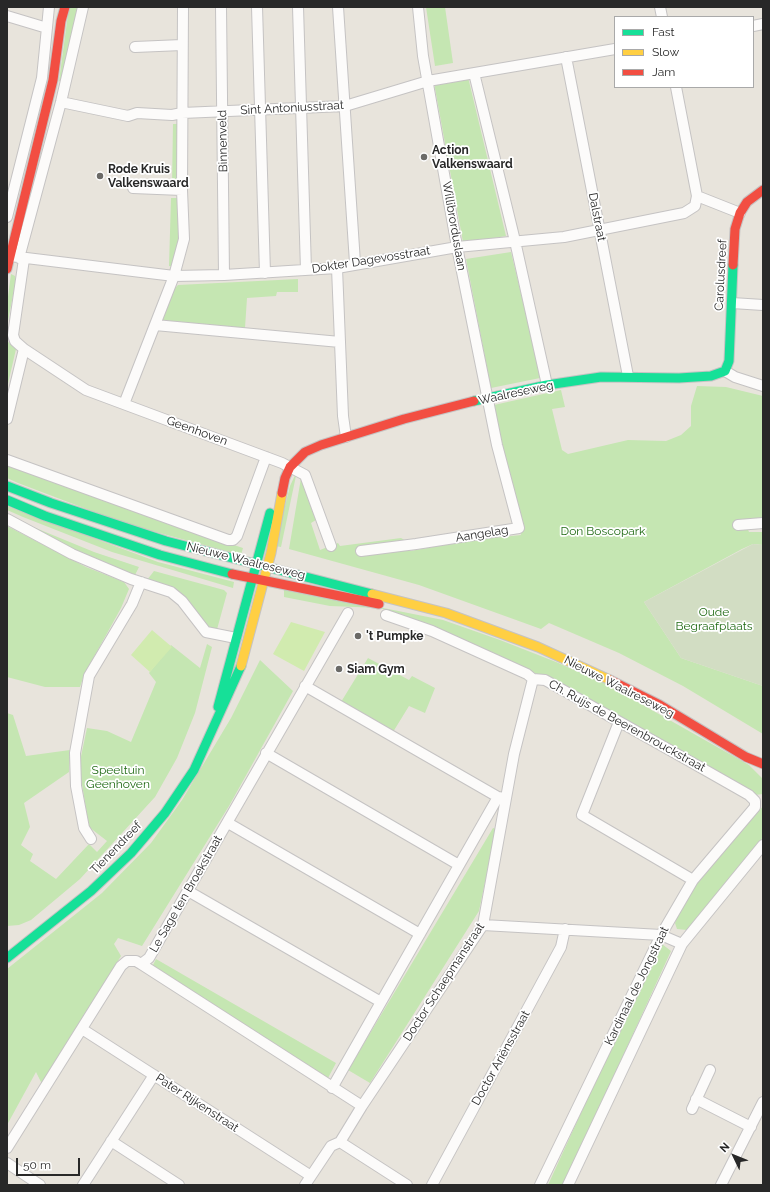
<!DOCTYPE html>
<meta charset="utf-8">
<style>
body{margin:0}
#map{position:relative;width:770px;height:1192px;overflow:hidden;background:#e8e4dc;font-family:Raleway,sans-serif}
canvas{display:block}
.frame{position:absolute;inset:0;border:8px solid #282828;pointer-events:none}
.legend{position:absolute;left:614px;top:16px;width:140px;height:72px;box-sizing:border-box;background:#fff;border:1px solid #a9a9a9;margin:0;padding:5px 7px;list-style:none;font-size:12px;color:#282828}
.legend li{display:flex;align-items:center;gap:8px;height:20px}
.legend b{width:20px;border:1px solid #a9a9a9}
.north{position:absolute;left:714px;top:1136px;width:40px;height:40px;-webkit-text-stroke:3px #fff;paint-order:stroke;rotate:313deg;font-size:11px;font-weight:700;line-height:16px;text-align:center;color:#282828}
.north::after{content:'';display:block;margin:auto;width:14px;height:18px;background:#282828;clip-path:polygon(50% 0,100% 100%,50% 72%,0 100%)}
.scale{position:absolute;left:16px;top:1158px;width:64px;height:18px;box-sizing:border-box;border:2px solid #282828;border-top:0;padding-left:5px;font-size:12px;line-height:14px;white-space:nowrap;color:#282828;-webkit-text-stroke:3px #fff;paint-order:stroke}
</style>
<div id="map">
<canvas width="770" height="1192"></canvas>
<div class="frame"></div>
<ul class="legend">
<li><b style="height:5px;background:#16e098"></b>Fast</li>
<li><b style="height:5px;background:#ffcf43"></b>Slow</li>
<li><b style="height:5px;background:#f24e42"></b>Jam</li>
</ul>
<div class="north">N</div>
<div class="scale">50 m</div>
</div>
<script>
const context = document.querySelector('canvas').getContext('2d');
context.lineJoin = 'round';
function fillPath(path, color) { context.fillStyle = color; context.fill(path, 'evenodd'); }
const toPath = rows => new Path2D(rows.map(r => 'M' + r).join(''));
function stroke(path, color, width, dash) { context.strokeStyle = color; context.lineWidth = width; context.lineCap = dash ? 'butt' : 'round'; context.setLineDash(dash || []); context.stroke(path); }
function drawText(font, color, halo, rows, align = 'center') {
  context.font = font + ' Raleway,sans-serif'; context.lineWidth = 3.5; context.setLineDash([]); context.textBaseline = 'middle'; context.strokeStyle = halo; context.fillStyle = color; for (const [text, x, y, turn = 0] of rows) {
    context.save(); context.translate(x, y); context.rotate((+turn || 0) * Math.PI / 180); context.textAlign = isNaN(turn) ? turn : align; if (halo) context.strokeText(text, 0, 0); context.fillText(text, 0, 0); context.restore();
  }
}
const green = toPath([
 [69,7,80,7,61,82,59,81],
 [426,7,445,7,453,63,435,66],
 [468,77,506,236,465,243,463,242,434,83],
 [173,124,177,124,178,176,177,176,177,185,172,185],
 [171,198,177,198,181,246,174,267,169,266],
 [511,252,540,373,540,378,491,388,466,259],
 [11,274,15,276,16,280,7,326,7,304],
 [298,279,298,292,277,292,276,296,247,298,245,328,161,320,175,288,178,285],
 [7,341,16,349,7,388],
 [697,386,726,387,763,396,763,518,745,522,749,532,763,532,763,545,753,544,742,549,644,602,681,658,763,686,763,734,683,686,619,653,549,623,541,629,419,585,289,549,301,478,316,520,311,523,320,550,338,543,340,546,401,538,408,542,408,549,410,551,473,540,521,535,494,405,561,390,565,407,552,409,562,450,568,454,628,440,666,441,681,435,691,426,691,406],
 [7,465,143,515,243,548,241,555,126,524,18,483,7,478],
 [297,471,281,547,275,546,290,486],
 [7,506,158,562,234,582,233,588,112,552,23,517,7,510],
 [21,522,94,552,139,567,134,577,107,568],
 [7,526,86,567,124,582,129,589,121,608,84,675,80,687,45,687,7,677],
 [154,571,224,590,227,593,216,633,213,632,193,612,147,580],
 [284,588,443,620,500,640,556,662,604,683,749,765,763,779,763,794,755,795,537,674,434,627,406,616,380,608,330,606,284,597],
 [207,644,212,647,195,713,177,758,155,797,80,879,31,920,19,925,7,926,7,713,13,715,26,756,70,750,69,772,24,803,30,827,21,845,33,854,30,861,56,879,89,844,97,852,107,841,89,827,79,766,87,728,107,731,131,742,156,682,149,673,171,645,200,668],
 [368,658,409,680,412,676,435,688,425,713,409,706,393,732,341,702],
 [260,660,293,691,229,806,142,946,118,938,114,944,121,956,42,1084,36,1072,7,1125,7,969,102,893,151,843,182,800,231,718],
 [763,806,763,835,760,844,687,930,677,929,675,923,680,911,694,886,758,809,760,810],
 [493,828,496,829,479,911,370,1083,348,1070],
 [662,944,671,951,564,1185,548,1185,629,1008],
 [156,959,336,1063,328,1078,152,967]
]);
const cemetery = toPath([
 [753,544,763,545,763,686,681,658,644,602]
]);
const pitch = toPath([
 [291,622,325,632,304,671,273,654],
 [152,630,172,647,150,672,131,655]
]);
const street = toPath([
 [221,7,224,275],
 [257,7,265,273],
 [298,7,306,270],
 [338,7,355,263],
 [660,7,662,17],
 [7,16,47,28],
 [753,26,763,24],
 [135,47,182,45],
 [566,57,628,376],
 [474,73,515,241,547,385],
 [676,87,697,196,740,213],
 [61,102,128,116,137,113,172,115,182,113,345,106,428,81,615,49],
 [133,188,182,190],
 [7,217,42,78,49,7],
 [10,256,174,276,224,275,337,268,457,247,564,237,684,213,695,206,697,196],
 [19,258,61,102,83,7],
 [24,259,13,335,15,341,24,349,86,390,282,463,305,475,331,546],
 [337,268,343,416,346,437],
 [732,303,763,305],
 [155,325,340,342],
 [725,371,735,377,763,386],
 [124,404,174,276,184,239,182,190,183,7],
 [7,419,24,349],
 [7,460,228,540,233,540,237,536,266,457],
 [7,519,72,554,131,579,171,592,182,601,206,632,236,638],
 [738,525,763,523],
 [361,551,416,544,519,528,497,445,457,247,423,56,418,7],
 [386,615,432,631,527,674,533,679,545,680,691,762,749,795,755,801,755,807,693,880,661,935,540,1185],
 [305,686,498,797,504,798],
 [619,722,582,815,693,880],
 [266,753,459,865],
 [228,823,420,934],
 [91,839,84,828,76,786,75,753,89,676,132,604,141,582],
 [188,891,381,1002],
 [483,925,661,935,682,944],
 [141,964,362,1106],
 [82,1029,311,1176],
 [332,1088,498,797],
 [696,1099,751,1127],
 [692,1109,710,1070],
 [111,1141,179,1185],
 [340,1142,407,1185],
 [7,1148,121,966,127,961,136,961,141,964,149,958,348,613],
 [7,1163,40,1185],
 [83,1185,154,1075],
 [305,1185,331,1146,340,1142,362,1106,483,925,514,754,533,679],
 [432,1185,561,947,565,929],
 [568,1185,682,944,763,845],
 [721,1185,763,1102]
]);
const fast = toPath([
 [474,401,547,385,601,377,679,378,711,376,725,371,729,361,733,265],
 [7,486,51,503,166,541,372,594],
 [7,500,45,516,160,555,232,574],
 [218,707,270,513],
 [7,958,91,891,131,853,165,813,194,770,241,666]
]);
const slow = toPath([
 [372,594,446,613,538,647,610,680],
 [241,666,271,553,282,493]
]);
const jam = toPath([
 [733,265,735,229,740,213,747,202,763,190],
 [7,269,53,80,61,21,65,7],
 [282,493,285,478,290,467,305,452,321,445,404,419,474,401],
 [232,574,379,604],
 [610,680,660,705,746,757,763,764]
]);
const markers = [
 [424,157,4,"#6b6a67"],
 [100,176,4,"#6b6a67"],
 [358,636,4,"#6b6a67"],
 [339,669,4,"#6b6a67"]
];
const streetNames = [
 ["Sint Antoniusstraat",292,108,-3],
 ["Binnenveld",223,141,-91],
 ["Dalstraat",597,217,79],
 ["Willibrorduslaan",454,226,80],
 ["Dokter Dagevosstraat",371,260,-9],
 ["Carolusdreef",721,275,-87],
 ["Waalreseweg",516,393,-12],
 ["Geenhoven",197,431,20],
 ["Aangelag",482,534,-9],
 ["Nieuwe Waalreseweg",246,561,14],
 ["Nieuwe Waalreseweg",619,687,27],
 ["Ch. Ruijs de Beerenbrouckstraat",627,726,29],
 ["Tienendreef",116,848,-46],
 ["Le Sage ten Broekstraat",186,894,-60],
 ["Doctor Schaepmanstraat",444,982,-57],
 ["Kardinaal de Jongstraat",637,986,-64],
 ["Doctor Ariënsstraat",501,1058,-61],
 ["Pater Rijkenstraat",197,1103,33]
];
const poiNames = [
 ["Action",432,150],
 ["Valkenswaard",432,164],
 ["Rode Kruis",108,169],
 ["Valkenswaard",108,183],
 ["'t Pumpke",366,636],
 ["Siam Gym",347,669]
];
const parkNames = [
 ["Don Boscopark",603,531],
 ["Oude",714,612],
 ["Begraafplaats",714,626],
 ["Speeltuin",118,770],
 ["Geenhoven",118,784]
];
fillPath(green, '#c5e6b2');
fillPath(cemetery, '#d2ddc3');
fillPath(pitch, '#d1ebaf');
stroke(street, '#c5c3c3', 12);
stroke(fast, '#c5c3c3', 11);
stroke(slow, '#c5c3c3', 11);
stroke(jam, '#c5c3c3', 11);
stroke(street, '#fcfbfa', 10);
stroke(fast, '#16e098', 9);
stroke(slow, '#ffcf43', 9);
stroke(jam, '#f24e42', 9);
for (const [x, y, r, color] of markers) { const dot = new Path2D(); dot.arc(x, y, r, 0, 2 * Math.PI); context.fillStyle = color; context.fill(dot); stroke(dot, '#fff', 1.5); }
drawText('12px', '#282828', '#fff', streetNames);
drawText('bold 12px', '#282828', '#fff', poiNames, 'left');
drawText('12px', '#206a14', '#fff', parkNames);
</script>
